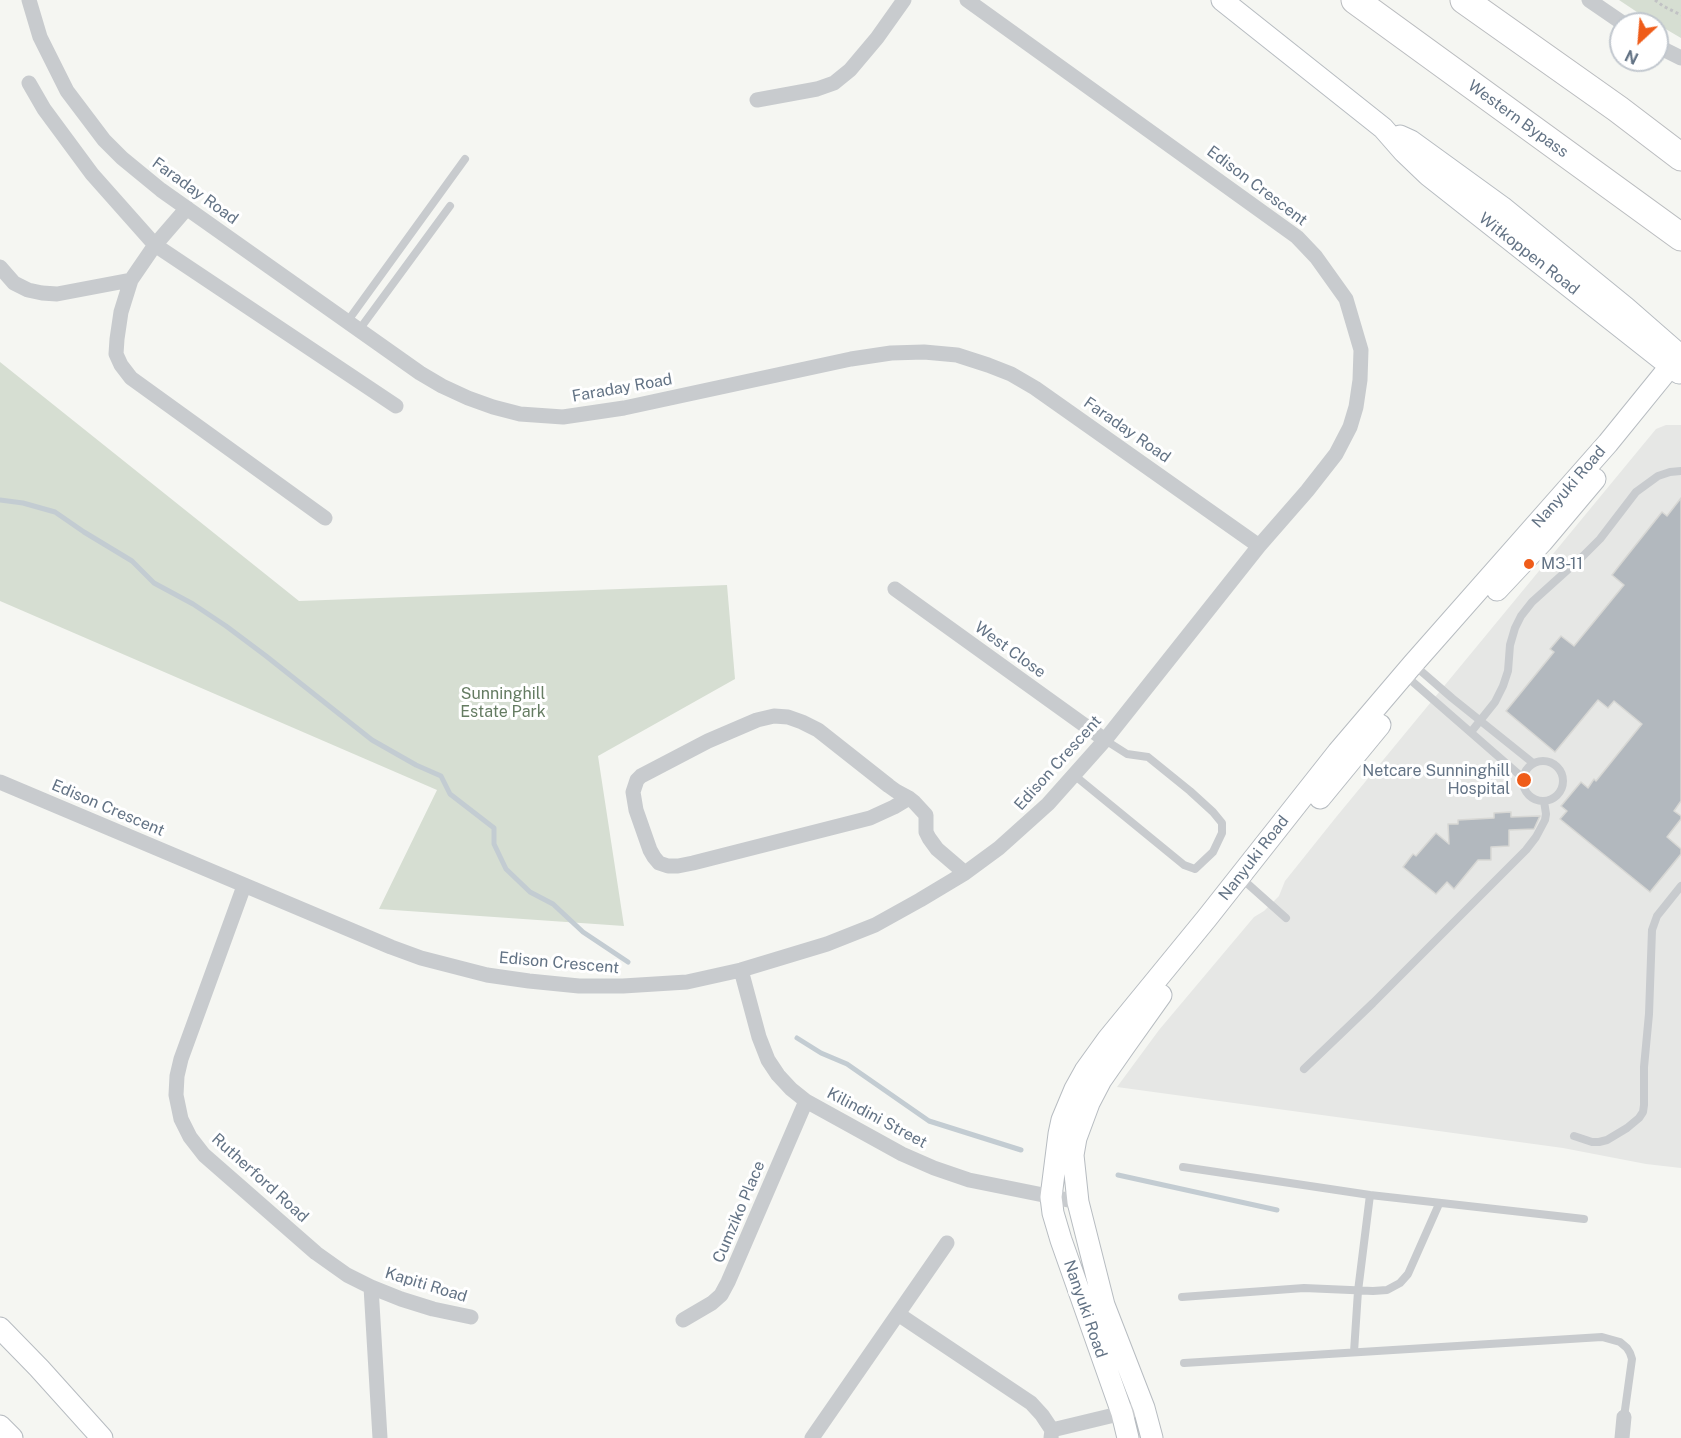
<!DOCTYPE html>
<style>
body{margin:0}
#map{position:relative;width:1681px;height:1438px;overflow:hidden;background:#f5f6f2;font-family:"Public Sans",sans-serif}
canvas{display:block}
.north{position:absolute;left:1609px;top:12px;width:60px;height:60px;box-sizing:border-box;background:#fff;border:2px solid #c1c7ce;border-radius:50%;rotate:206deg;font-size:16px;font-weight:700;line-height:24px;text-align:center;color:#637385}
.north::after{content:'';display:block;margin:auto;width:21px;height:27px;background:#ef5c19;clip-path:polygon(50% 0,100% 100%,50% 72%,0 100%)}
</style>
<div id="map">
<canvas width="1681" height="1438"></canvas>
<div class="north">N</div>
</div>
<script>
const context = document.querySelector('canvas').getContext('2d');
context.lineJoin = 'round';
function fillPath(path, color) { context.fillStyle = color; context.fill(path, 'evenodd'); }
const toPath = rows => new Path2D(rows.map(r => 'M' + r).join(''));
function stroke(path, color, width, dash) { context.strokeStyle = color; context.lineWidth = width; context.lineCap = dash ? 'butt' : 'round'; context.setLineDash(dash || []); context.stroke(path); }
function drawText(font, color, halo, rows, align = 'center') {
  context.font = font + ' "Public Sans",sans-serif'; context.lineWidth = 6; context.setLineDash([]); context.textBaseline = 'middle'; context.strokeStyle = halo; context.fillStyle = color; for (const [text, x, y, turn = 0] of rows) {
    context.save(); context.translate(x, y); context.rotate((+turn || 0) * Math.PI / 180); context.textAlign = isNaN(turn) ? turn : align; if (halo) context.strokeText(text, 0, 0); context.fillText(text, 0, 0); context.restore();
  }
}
const built = toPath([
 [1666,425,1681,425,1681,1168,1646,1164,1563,1148,1117,1087,1159,1030,1254,917,1264,911,1279,896,1285,881,1337,816,1656,429]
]);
const green = toPath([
 [1619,0,1681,0,1681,38,1640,14],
 [0,362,299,601,727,585,735,679,598,756,624,926,379,909,437,790,0,601]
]);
const stream = toPath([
 [0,500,23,503,55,512,84,532,132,561,154,583,193,604,226,626,266,656,372,740,416,765,441,776,450,794,494,828,494,844,506,869,530,892,553,904,583,932,628,962],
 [797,1038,821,1053,847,1064,929,1121,1021,1150],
 [1118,1175,1277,1210]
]);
const building = toPath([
 [1681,498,1681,801,1674,811,1681,816,1681,819,1667,837,1681,849,1681,854,1650,892,1560,819,1567,811,1561,806,1581,782,1588,788,1594,779,1596,781,1642,724,1614,701,1608,708,1598,700,1555,752,1506,711,1554,652,1550,649,1561,636,1574,646,1624,585,1612,575,1619,566,1662,512,1667,516,1681,498],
 [1511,812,1511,817,1540,816,1539,818,1534,829,1509,830,1509,846,1491,847,1491,860,1478,860,1454,889,1447,882,1436,894,1403,867,1413,854,1416,856,1436,833,1449,844,1448,824,1458,824,1458,820,1494,818,1494,813,1511,812]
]);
const path = toPath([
 [1655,0,1663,6,1681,15]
]);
const service = toPath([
 [347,322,465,159],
 [359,330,450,206],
 [1414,665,1452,698,1533,763],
 [1406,676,1523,778],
 [1471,732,1495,702,1503,686,1508,671,1510,645,1515,628,1521,616,1532,602,1583,556,1600,539,1636,492,1658,476,1670,472,1681,471],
 '1523 781a20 20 0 1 1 40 0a20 20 0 1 1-40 0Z',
 [1074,775,1184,865,1195,869,1213,852,1222,833,1222,823,1213,812,1190,791,1148,757,1127,754,1105,740],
 [1240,877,1286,918],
 [1304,1069,1373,1003,1526,850,1536,837,1545,820,1546,814,1544,801],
 [1574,1136,1592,1142,1599,1142,1607,1140,1627,1128,1639,1118,1643,1112,1644,1105,1644,1067,1649,1014,1652,930,1657,916,1681,886],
 [1183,1167,1370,1195,1584,1219],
 [1182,1297,1304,1288,1373,1291,1387,1290,1400,1283,1408,1274,1439,1204],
 [1354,1352,1358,1291,1370,1195],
 [1184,1363,1602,1337,1620,1342,1627,1348,1630,1353,1632,1359,1624,1417]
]);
const minor = toPath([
 [29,0,40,37,67,91,104,140,122,158,161,190,420,373,442,386,468,398,493,407,520,414,563,417,624,408,851,359,891,353,924,352,957,355,988,365,1011,374,1035,388,1259,546],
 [1589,0,1624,24],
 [1657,46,1681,58],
 [29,83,44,109,92,174,155,245,396,406],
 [757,100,817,89,834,83,850,70,877,38,904,0],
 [187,208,155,245,131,280,121,312,117,339,116,354,121,365,131,378,325,518],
 [0,267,14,283,28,290,42,293,57,294,131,280],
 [895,589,1105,740],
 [0,782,391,947,421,958,487,975,529,981,579,986,623,986,687,982,741,970,827,944,875,925,920,900,965,873,999,848,1048,804,1105,740,1259,546,1307,491,1336,454,1350,427,1356,407,1360,380,1361,350,1346,299,1316,257,1297,237,967,0],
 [909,798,894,807,870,818,693,863,678,866,668,866,659,863,654,857,650,850,636,810,633,792,637,780,641,776,708,741,757,720,774,716,788,717,802,722,818,730,889,786,896,791,909,798,914,802,926,815,926,832,929,838,937,849,965,873],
 [244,886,181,1059,177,1076,176,1095,181,1119,190,1137,204,1155,316,1253,347,1275,371,1287,401,1299,433,1309,471,1317],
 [741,970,759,1037,768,1060,778,1075,791,1089,806,1101,902,1154,934,1168,969,1180,1078,1202],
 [371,1287,380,1438],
 [898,1314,1031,1403,1042,1415,1052,1430,1051,1438],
 [683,1320,712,1303,721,1295,728,1282,806,1101],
 [1052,1430,1131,1411],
 [812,1438,947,1243],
 [1622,1438,1624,1417]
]);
const secondary = toPath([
 [1222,0,1383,128,1404,152,1428,175,1679,373],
 [1400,136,1411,141,1502,207,1626,308,1681,356],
 [1497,590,1542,542,1595,479],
 [1320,798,1380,725],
 [0,1328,39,1368,102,1438],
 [0,1426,12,1438],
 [1128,1438,1122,1413,1061,1240,1053,1213,1051,1197,1059,1134,1062,1120,1075,1089,1085,1071,1108,1039,1207,918,1338,752,1413,664,1608,443,1681,353],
 [1152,1438,1144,1408,1104,1305,1078,1202,1073,1155,1076,1138,1089,1103,1101,1080,1124,1047,1161,995]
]);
const motorway = toPath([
 [1355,0,1681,237],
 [1464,0,1618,109,1681,157]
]);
const markers = [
 [1529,564,6,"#ef5c19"],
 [1524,780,8,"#ef5c19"]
];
const streetNames = [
 ["Western Bypass",1518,119,36],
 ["Edison Crescent",1257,186,37],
 ["Faraday Road",195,191,36],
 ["Witkoppen Road",1529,254,38],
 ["Faraday Road",622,388,-10],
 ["Faraday Road",1127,430,35],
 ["Nanyuki Road",1569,487,-49],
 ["West Close",1010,650,36],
 ["Edison Crescent",1058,763,-48],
 ["Edison Crescent",108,808,23],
 ["Nanyuki Road",1254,858,-52],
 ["Edison Crescent",559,963,5],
 ["Kilindini Street",877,1118,28],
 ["Rutherford Road",260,1178,42],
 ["Cumziko Place",739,1212,-67],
 ["Kapiti Road",426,1285,17],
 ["Nanyuki Road",1085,1309,71]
];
const poiNames = [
 ["M3-11",1541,564],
 ["Netcare Sunninghill",1510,771,"right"],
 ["Hospital",1510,789,"right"]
];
const parkNames = [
 ["Sunninghill",503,694],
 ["Estate Park",503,712]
];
fillPath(built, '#e6e7e5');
fillPath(green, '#d6ded2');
stroke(stream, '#c3ccd2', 5);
fillPath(building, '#b2b8be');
stroke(building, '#d7d7d4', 1.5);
stroke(secondary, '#b7bcc1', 23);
stroke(motorway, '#babcbf', 29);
stroke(path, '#c1c2c4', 3, [3, 3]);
stroke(service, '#c8cbce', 8);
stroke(minor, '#c8cbce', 15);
stroke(secondary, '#fff', 21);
stroke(motorway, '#fff', 27);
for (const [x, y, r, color] of markers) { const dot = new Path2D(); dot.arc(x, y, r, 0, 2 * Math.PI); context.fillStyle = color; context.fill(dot); stroke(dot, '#fff', 2); }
drawText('16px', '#637385', '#fff', streetNames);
drawText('16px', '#637385', '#fff', poiNames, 'left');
drawText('16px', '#657c62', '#fff', parkNames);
</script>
